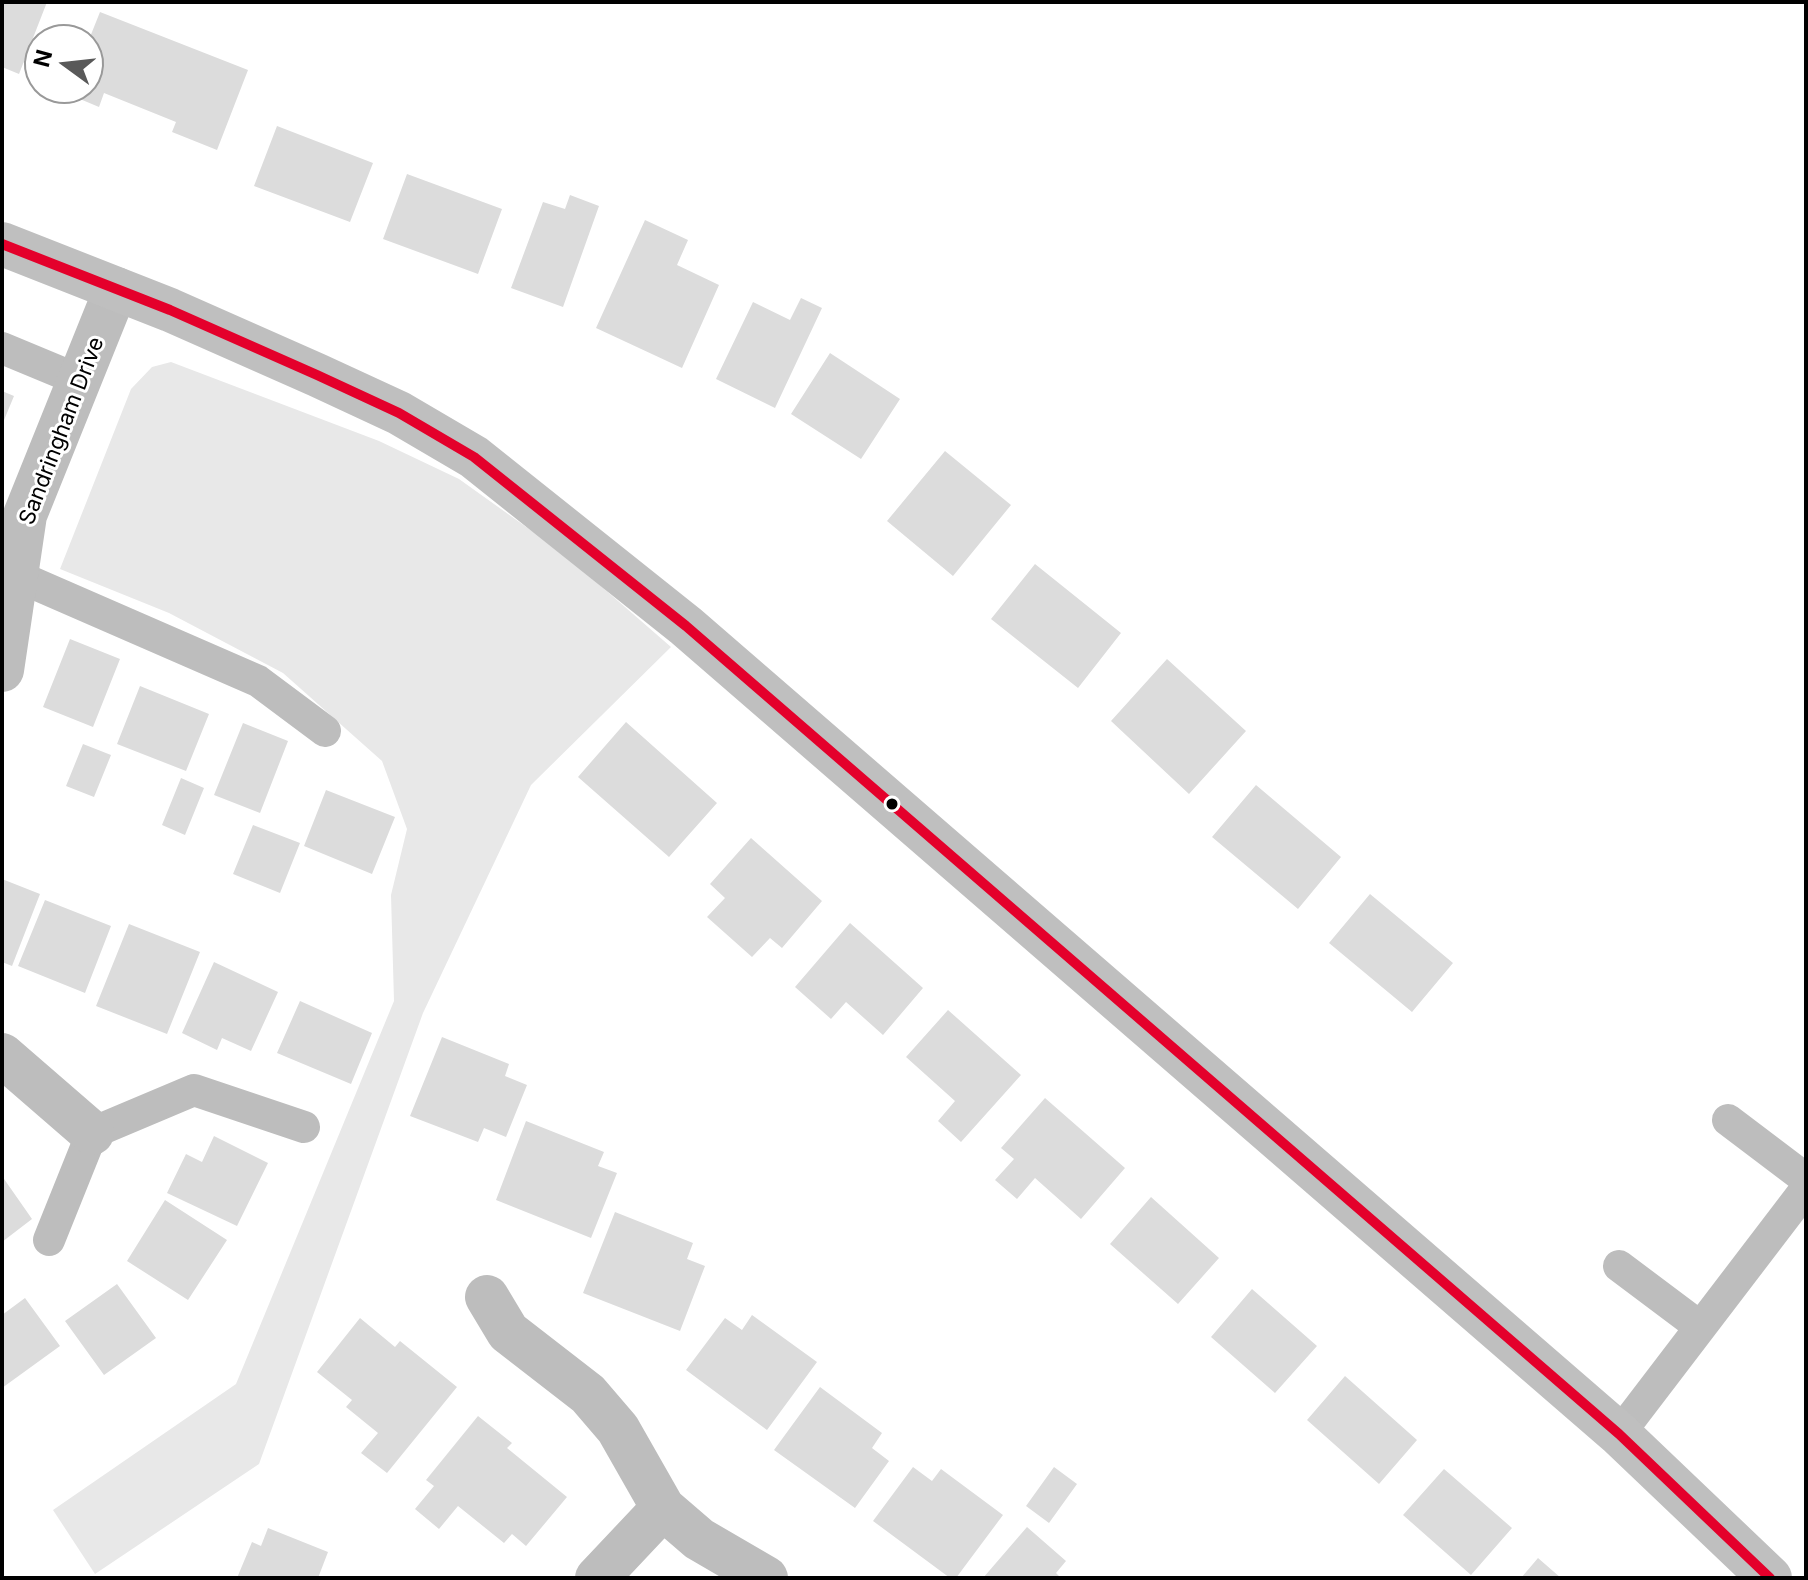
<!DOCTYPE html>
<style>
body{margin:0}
#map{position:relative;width:1808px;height:1580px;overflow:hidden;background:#fff;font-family:Inter,sans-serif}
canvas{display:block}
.frame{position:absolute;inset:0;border:4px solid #000;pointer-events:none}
.north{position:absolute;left:24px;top:24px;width:80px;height:80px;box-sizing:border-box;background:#fff;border:2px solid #999;border-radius:50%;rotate:285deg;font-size:22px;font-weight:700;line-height:32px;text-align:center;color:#000}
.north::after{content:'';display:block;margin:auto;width:28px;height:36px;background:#595959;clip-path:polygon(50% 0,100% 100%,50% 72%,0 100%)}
</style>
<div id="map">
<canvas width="1808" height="1580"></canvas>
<div class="frame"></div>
<div class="north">N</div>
</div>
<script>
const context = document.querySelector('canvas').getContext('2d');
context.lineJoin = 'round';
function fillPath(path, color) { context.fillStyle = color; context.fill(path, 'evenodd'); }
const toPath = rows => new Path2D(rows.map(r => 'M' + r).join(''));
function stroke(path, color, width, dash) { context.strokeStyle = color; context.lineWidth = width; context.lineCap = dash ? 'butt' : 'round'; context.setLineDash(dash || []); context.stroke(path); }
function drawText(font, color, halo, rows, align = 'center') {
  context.font = font + ' Inter,sans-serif'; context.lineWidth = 6; context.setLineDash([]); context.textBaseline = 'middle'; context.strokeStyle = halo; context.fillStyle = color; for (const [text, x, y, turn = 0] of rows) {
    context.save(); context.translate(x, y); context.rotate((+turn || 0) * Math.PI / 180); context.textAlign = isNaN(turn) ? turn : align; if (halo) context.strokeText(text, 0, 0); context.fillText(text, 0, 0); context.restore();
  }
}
const green = toPath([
 [171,362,379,441,459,479,564,554,671,647,531,785,423,1013,259,1464,95,1574,53,1510,236,1384,394,1001,391,895,407,829,382,761,283,673,169,613,60,569,131,389,152,367]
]);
const building = toPath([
 [2,2,47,2,19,74,2,67],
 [100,12,248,70,217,150,172,132,176,122,104,93,99,107,68,94,70,88,88,88,88,42],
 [277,126,373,163,350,222,254,186],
 [407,174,502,209,478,274,383,239],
 [570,195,599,206,563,307,511,288,543,202,565,209],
 [645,220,688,240,677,265,719,285,682,368,596,328],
 [801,298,822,308,775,408,716,379,753,302,790,320],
 [830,353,900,399,861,459,791,414],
 [2,391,14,396,2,425],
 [945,451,1011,505,953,576,887,521],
 [1035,564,1121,633,1078,688,991,619],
 [70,639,120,659,93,727,43,707],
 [1167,659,1246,731,1189,794,1111,721],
 [140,686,209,714,186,771,117,744],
 [626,722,717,803,669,857,578,777],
 [243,723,288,741,260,813,214,795],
 [83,744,111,755,94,797,66,786],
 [181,778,204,788,185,835,162,825],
 [1256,785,1341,857,1298,909,1212,837],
 [326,790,395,817,372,874,304,846],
 [253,825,300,843,280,893,233,874],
 [751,838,822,901,782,948,770,938,752,957,707,917,725,898,710,884],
 [2,879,40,894,12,966,2,962],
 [1370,894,1453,963,1412,1012,1329,943],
 [45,900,111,926,85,993,18,966],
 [850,923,923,988,883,1035,846,1002,831,1019,795,987],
 [129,924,200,952,167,1034,96,1006],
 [214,962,278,992,251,1051,222,1038,217,1050,182,1033],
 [300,1001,372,1033,351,1084,277,1053],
 [948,1010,1021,1075,961,1142,938,1121,955,1101,906,1057],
 [442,1037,509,1064,505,1076,527,1085,506,1137,484,1128,478,1142,410,1116],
 [1045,1098,1125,1168,1081,1219,1035,1178,1017,1199,995,1180,1014,1159,1001,1148],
 [526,1121,604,1152,598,1166,617,1173,591,1238,496,1200],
 [214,1136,268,1163,237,1226,167,1193,186,1154,202,1162],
 [2,1176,32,1219,2,1242],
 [1151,1197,1219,1258,1178,1304,1110,1244],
 [165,1200,227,1240,188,1300,127,1261],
 [615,1212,693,1243,687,1259,705,1266,680,1331,583,1293],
 [117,1284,156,1338,104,1375,65,1321],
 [1252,1289,1317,1346,1275,1393,1211,1337],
 [25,1298,60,1346,2,1388,2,1315],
 [752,1315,817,1362,767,1430,686,1370,725,1318,742,1330],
 [360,1318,395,1347,400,1341,457,1387,387,1473,361,1453,378,1433,346,1407,352,1400,317,1372],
 [1345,1376,1417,1440,1379,1484,1307,1420],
 [820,1387,882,1433,872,1448,889,1461,855,1508,774,1450],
 [478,1416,512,1443,507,1448,567,1497,526,1546,512,1534,504,1543,458,1506,439,1529,415,1509,434,1486,426,1480],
 [913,1467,932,1481,941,1469,1003,1515,956,1578,950,1578,873,1521],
 [1054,1467,1077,1484,1049,1523,1026,1506],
 [1444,1469,1512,1528,1471,1575,1403,1515],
 [1027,1527,1066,1561,1056,1573,1061,1578,983,1578],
 [268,1528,328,1552,318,1578,237,1578,252,1542,261,1546],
 [1538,1558,1561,1578,1521,1578]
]);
const lane = toPath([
 [2,348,79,380],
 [17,576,258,681,325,731],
 [1728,1120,1806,1179],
 [49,1240,92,1133,194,1090,304,1127],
 [1619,1266,1699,1326],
 [1619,1434,1806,1189]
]);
const street = toPath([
 [2,670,25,515,116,289],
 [2,1055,92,1133],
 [487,1297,508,1332,588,1394,618,1429,663,1508,699,1539,766,1578],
 [597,1578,663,1508]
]);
const secondary = toPath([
 [2,244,170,310,317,375,399,413,474,457,686,626,1619,1434,1770,1578]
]);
const bus1 = toPath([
 [2,244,170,310,317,375,399,413,474,457,686,626,1619,1434,1770,1578]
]);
const markers = [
 [892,804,7,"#000"]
];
const streetNames = [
 ["Sandringham Drive",62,431,-69]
];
fillPath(green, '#e8e8e8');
fillPath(building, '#dcdcdc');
stroke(lane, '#bdbdbd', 32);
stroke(street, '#bdbdbd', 44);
stroke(secondary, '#bfbfbf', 44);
stroke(bus1, '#e4002b', 10);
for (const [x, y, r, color] of markers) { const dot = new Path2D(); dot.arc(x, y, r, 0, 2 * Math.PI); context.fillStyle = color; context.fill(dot); stroke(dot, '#fff', 3); }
drawText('22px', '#000', '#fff', streetNames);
</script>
